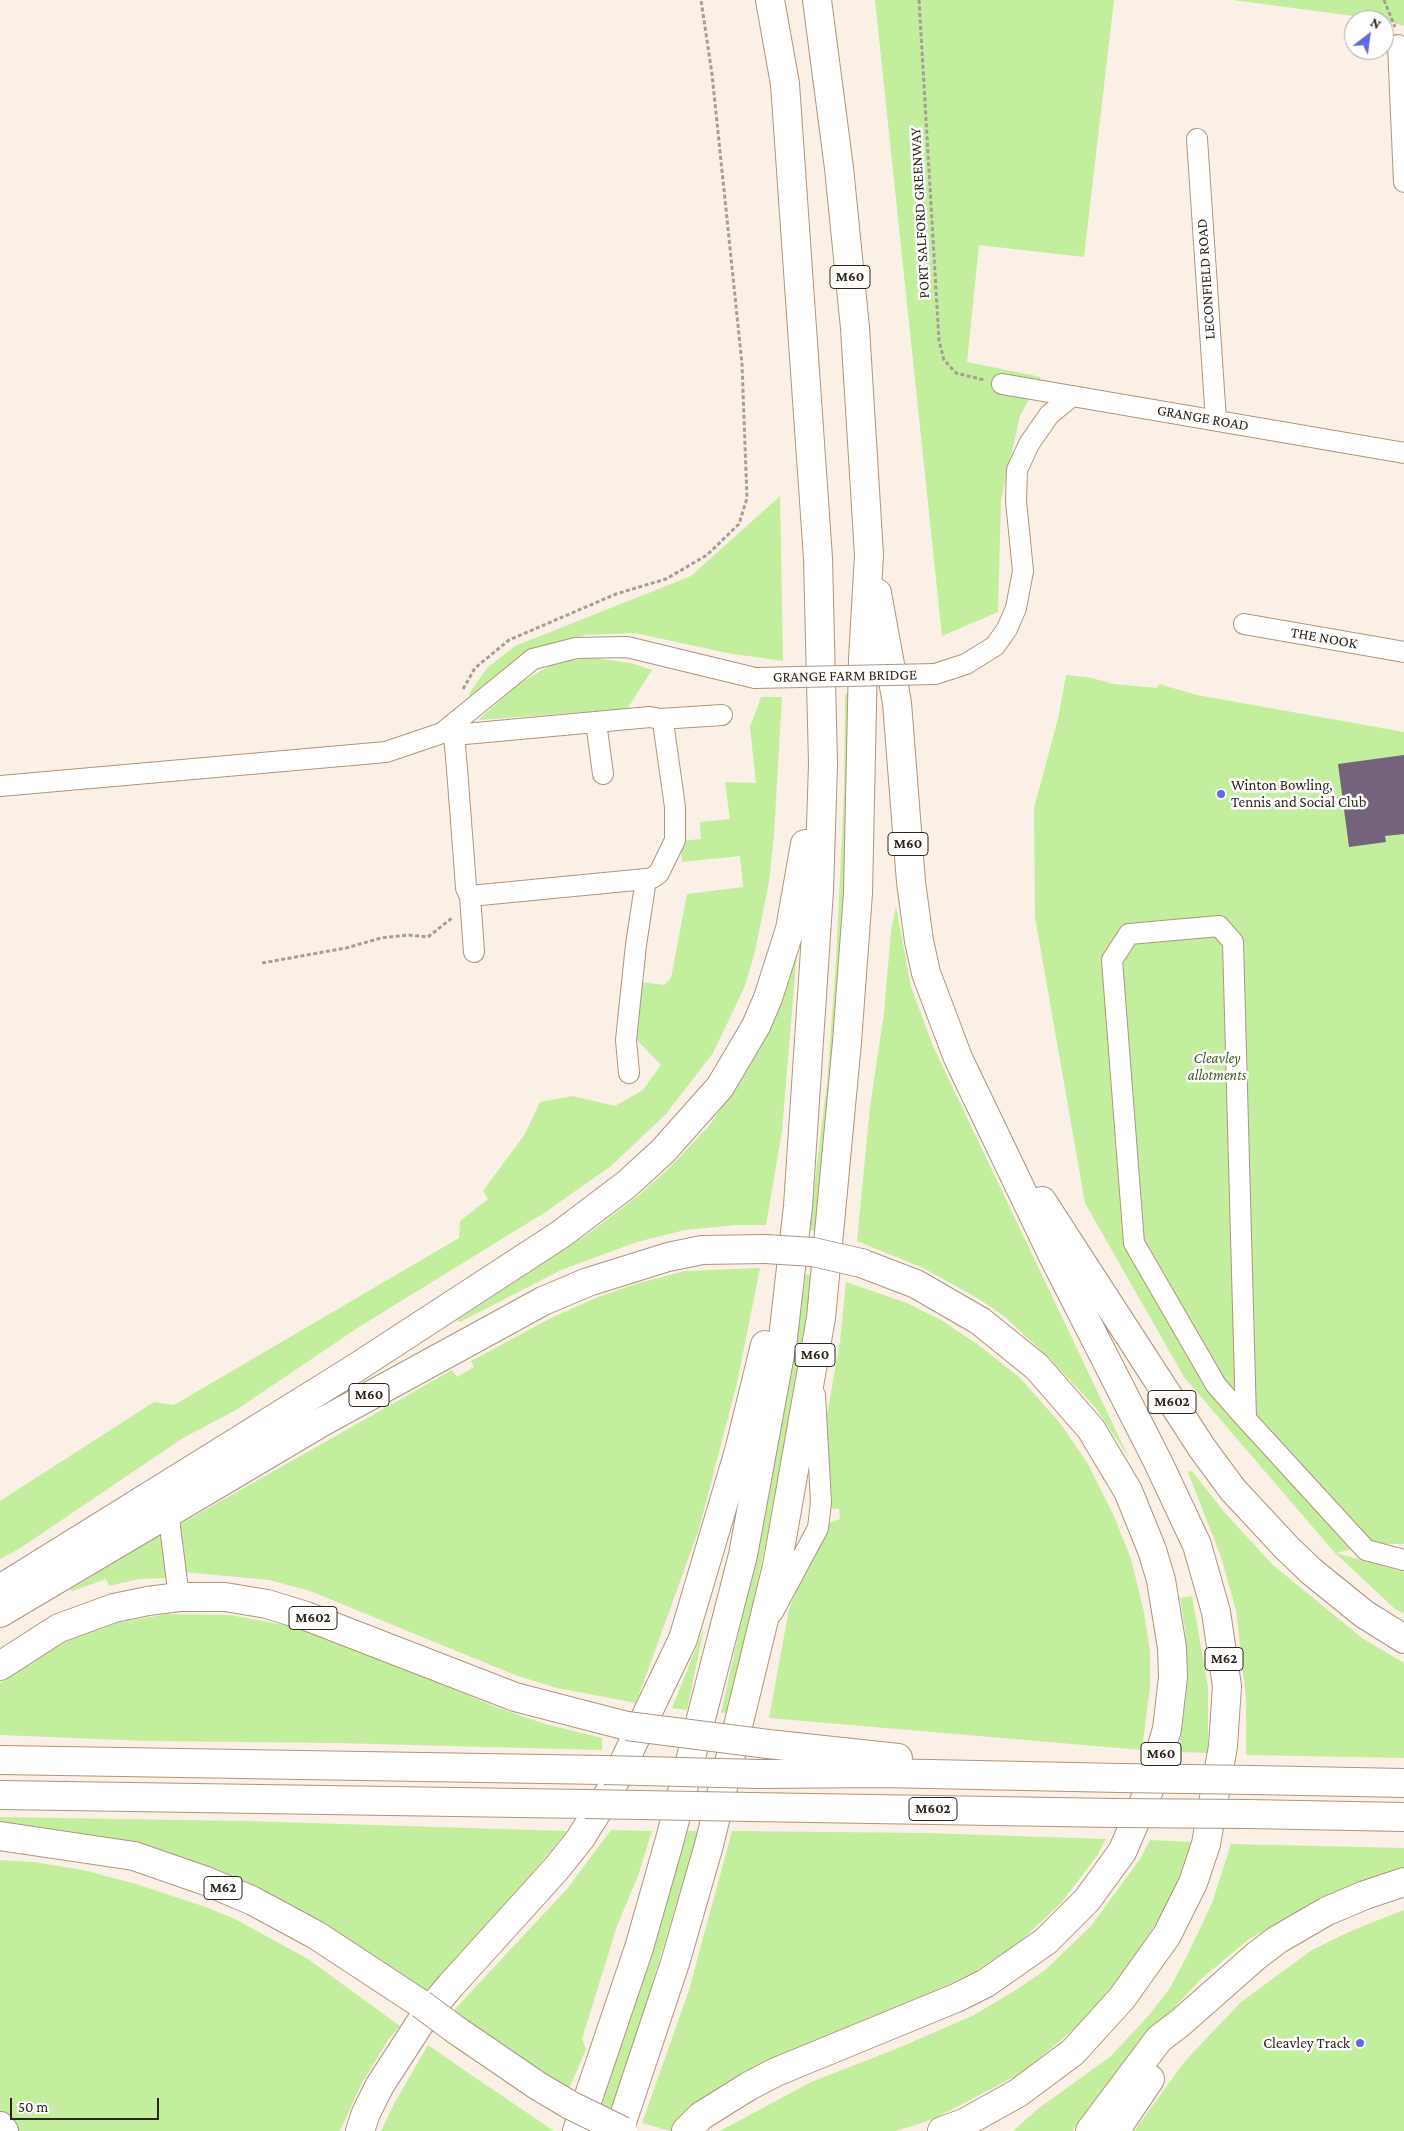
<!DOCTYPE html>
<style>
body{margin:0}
#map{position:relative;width:1404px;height:2131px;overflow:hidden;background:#fbf0e6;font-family:"Crimson Pro",serif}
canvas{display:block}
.north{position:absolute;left:1344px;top:10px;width:50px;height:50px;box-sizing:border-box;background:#fff;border:1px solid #aca8a4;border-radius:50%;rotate:30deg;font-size:14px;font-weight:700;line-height:20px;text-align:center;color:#2f251b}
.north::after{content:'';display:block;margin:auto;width:18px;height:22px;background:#6268e0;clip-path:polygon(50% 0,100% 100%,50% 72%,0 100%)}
.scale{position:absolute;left:10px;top:2098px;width:149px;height:22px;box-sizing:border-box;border:2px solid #2f251b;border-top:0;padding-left:6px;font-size:15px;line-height:18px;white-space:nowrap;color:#2f251b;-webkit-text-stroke:4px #fff;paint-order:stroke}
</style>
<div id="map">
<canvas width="1404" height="2131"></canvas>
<div class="north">N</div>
<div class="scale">50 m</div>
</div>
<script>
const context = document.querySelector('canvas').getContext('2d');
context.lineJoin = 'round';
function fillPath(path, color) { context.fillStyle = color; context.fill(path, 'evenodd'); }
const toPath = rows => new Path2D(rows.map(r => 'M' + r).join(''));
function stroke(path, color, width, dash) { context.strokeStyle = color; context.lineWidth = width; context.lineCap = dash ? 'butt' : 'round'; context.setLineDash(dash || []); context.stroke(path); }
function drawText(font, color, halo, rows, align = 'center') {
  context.font = font + ' "Crimson Pro",serif'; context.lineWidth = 5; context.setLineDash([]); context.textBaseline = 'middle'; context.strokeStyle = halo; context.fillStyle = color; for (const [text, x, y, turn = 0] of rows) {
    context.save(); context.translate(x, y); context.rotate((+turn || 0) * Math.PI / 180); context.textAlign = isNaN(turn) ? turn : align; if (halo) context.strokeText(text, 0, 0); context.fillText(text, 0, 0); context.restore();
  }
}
const green = toPath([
 [875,0,1114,0,1084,257,979,245,967,362,1041,377,1020,416,1001,500,998,612,942,636],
 [1233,0,1404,0,1404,26,1384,20],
 [780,496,783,661,727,653,635,633,585,635,540,647,472,703,469,694,487,668,515,646,691,576],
 [592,658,631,663,652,670,627,709,478,720,520,683,556,662],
 [1066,675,1092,678,1113,684,1157,688,1159,684,1197,695,1404,732,1404,1544,1373,1544,1336,1553,1404,1572,1404,1614,1395,1609,1335,1553,1184,1377,1085,1203,1035,917,1034,808,1058,719],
 [854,693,851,834,819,1231,809,1230,827,1082,836,961,844,792,845,694],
 [761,697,782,697,774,835,769,882,755,951,745,986,713,1053,666,1114,611,1166,544,1213,359,1327,236,1410,183,1438,19,1549,0,1559,0,1501,154,1402,174,1405,459,1238,460,1221,488,1199,483,1191,525,1134,540,1102,573,1096,615,1106,643,1090,661,1065,635,1038,640,982,664,985,671,978,687,894,743,887,740,856,682,862,680,841,701,839,700,822,730,819,725,782,756,783,750,727],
 [896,906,911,987,933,1046,1128,1456,1095,1407,1049,1358,1005,1317,979,1299,923,1268,857,1241,870,1107,884,1013,891,931],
 [798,939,782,1131,766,1225,736,1225,685,1230,637,1242,561,1270,460,1322,457,1320,588,1234,638,1196,667,1170,709,1126,748,1069,763,1042,777,1010],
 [760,1268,737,1383,699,1529,636,1703,557,1688,515,1675,310,1591,269,1580,183,1572,177,1526,452,1370,457,1377,474,1367,471,1361,551,1318,598,1297,639,1283,685,1271],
 [806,1274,811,1276,806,1319,770,1524,729,1713,721,1713,764,1519],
 [846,1282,907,1303,941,1320,980,1346,1020,1378,1060,1423,1088,1464,1114,1516,1131,1559,1144,1612,1150,1652,1150,1687,1142,1750,769,1718,789,1609,823,1528,829,1523,840,1519,839,1509,830,1509,824,1432,840,1341],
 [1192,1471,1225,1513,1273,1565,1362,1638,1404,1663,1404,1758,1246,1755,1246,1699,1236,1610,1221,1557,1188,1472],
 [158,1536,168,1537,168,1578,139,1579,109,1586,106,1579,72,1591,69,1590],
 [1192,1596,1208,1687,1208,1753,1179,1752,1188,1677,1185,1630,1180,1598],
 [168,1614,230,1615,290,1626,398,1666,498,1708,545,1724,602,1738,602,1750,336,1743,148,1741,0,1735,0,1683,19,1669,50,1649,99,1626],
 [704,1628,687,1710,672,1708],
 [0,1817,244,1821,567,1831,530,1876,426,1991,317,1923,0,1824],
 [611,1830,652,1831,638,1876,617,1926,582,2039,586,2049,569,2089,523,2060,454,2010,567,1889],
 [688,1831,698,1831,641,2021,611,2109,601,2105],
 [732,1831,926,1833,1106,1839,1097,1856,1061,1903,1023,1939,999,1956,974,1972,916,2000,790,2051,758,2067,689,2113,671,2131,667,2130,642,2123,689,1990],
 [1150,1840,1191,1842,1177,1884,1161,1915,1126,1970,1081,2023,1023,2072,934,2119,896,2131,720,2131,811,2082,896,2049,974,2015,1016,1990,1044,1971,1091,1926,1140,1859],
 [1231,1844,1404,1848,1404,1867,1365,1880,1322,1897,1248,1940,1201,1979,1156,2027,1072,2131,1013,2131,1039,2108,1110,2057,1150,2014,1170,1988,1187,1956,1212,1903],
 [0,1860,34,1862,83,1870,136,1884,203,1906,235,1919,308,1959,400,2026,388,2040,361,2085,340,2131,16,2131,0,2114],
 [1404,1910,1404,2131,1134,2131,1185,2061,1241,2002,1312,1950,1353,1930],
 [428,2045,461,2068,554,2131,381,2131,395,2102]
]);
const building = toPath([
 [1404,755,1404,834,1385,836,1386,842,1349,847,1338,764]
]);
const path = toPath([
 [919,0,939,341,944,360,956,373,984,380],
 [1384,0,1395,27],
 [463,689,475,668,509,640,616,594,666,579,707,555,739,524,747,498,742,364,712,74,701,0],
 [262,963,346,948,381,938,408,935,428,937,452,918]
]);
const minor = toPath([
 [1398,45,1404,182],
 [1197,139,1216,420],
 [1002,384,1404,453],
 [1244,624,1404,652],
 [935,674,966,664,995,646,1007,629,1016,608,1023,571,1016,501,1017,470,1029,444,1049,415,1072,396],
 [660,719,722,715],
 [596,722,603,774],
 [453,724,454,735,457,769,465,873,466,888,470,896,646,879,652,878,659,873,675,840,675,807,663,722,660,719,650,717,454,735],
 [0,786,386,752,442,733,533,659,576,648,627,647,755,678],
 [470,896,474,952],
 [629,1073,626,1040,636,945,646,879],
 [1246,1419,1233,942,1219,926,1129,934,1112,960,1134,1243,1216,1385,1246,1419,1366,1550,1404,1560],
 [168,1511,179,1597],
 [773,1612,818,1528,821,1502,815,1395]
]);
const highway = toPath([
 [877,593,897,703,911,882,919,941,926,973,958,1058,1053,1256,1158,1462,1197,1545,1216,1612,1227,1686,1223,1746,1206,1844,1193,1883,1167,1935,1122,1998,1073,2052,1018,2093,964,2123,942,2131],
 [1042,1201,1202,1448,1233,1490,1287,1548,1311,1571,1364,1614,1404,1639],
 [0,1589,354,1369,561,1234,627,1184,663,1151,720,1087,756,1026,768,998,790,929,805,844],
 [0,1613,322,1422,543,1301,588,1282,668,1257,702,1250,765,1249],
 [0,1666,59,1628,114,1608,148,1601,179,1597,225,1597,267,1604,306,1616,515,1697,627,1726],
 [768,1744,898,1758],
 [0,1760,604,1770],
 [759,1774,882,1773,1120,1778],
 [1253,1780,1404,1783],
 [0,1795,585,1804],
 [751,1807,1115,1813],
 [1248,1814,1404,1817],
 [0,1836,134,1856,206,1881,253,1901,316,1935,421,2004],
 [456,2030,538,2086,570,2105],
 [0,2126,4,2131],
 [360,2131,366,2113,380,2085,424,2017,451,1985,556,1869,580,1839,609,1793,683,1639,739,1451,765,1345],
 [577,2131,639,1948,670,1839,743,1555,783,1338,798,1206,819,890,823,764,818,558,785,84,770,0],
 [619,2131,675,1963,709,1845,777,1566,821,1318,847,1042,858,893,863,659,869,555,855,328,839,168,817,0],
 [686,2131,701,2116,749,2086,776,2072,956,1998,986,1983,1046,1941,1087,1900,1122,1852,1149,1790,1167,1729,1173,1677,1172,1648,1161,1580,1152,1550,1128,1491,1091,1429,1037,1367,980,1321,916,1284,861,1263],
 [1090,2131,1159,2039,1180,2023,1256,1956,1277,1940,1327,1911,1365,1895,1404,1882],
 [1115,2131,1150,2079]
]);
const minorBridge = toPath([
 [755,678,935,674]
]);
const highwayBridge = toPath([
 [765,1249,813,1252,861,1263],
 [627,1726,768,1744],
 [604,1770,759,1774],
 [1120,1778,1253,1780],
 [585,1804,751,1807],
 [1115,1813,1248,1814],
 [421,2004,456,2030],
 [570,2105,623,2131]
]);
const markers = [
 [1221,794,5,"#6268e0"],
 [1360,2043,5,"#6268e0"]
];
const shields = [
 [850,277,40],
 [908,844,40],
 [815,1355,40],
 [369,1395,40],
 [1172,1402,48],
 [313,1618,48],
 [1224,1659,38],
 [1161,1754,40],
 [933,1809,48],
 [223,1888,38]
];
const shieldNames = [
 ["M60",850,277],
 ["M60",908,844],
 ["M60",815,1355],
 ["M60",369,1395],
 ["M602",1172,1402],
 ["M602",313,1618],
 ["M62",1224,1659],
 ["M60",1161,1754],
 ["M602",933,1809],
 ["M62",223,1888]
];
const streetNames = [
 ["PORT SALFORD GREENWAY",920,213,-93],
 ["LECONFIELD ROAD",1206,279,-94],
 ["GRANGE ROAD",1203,418,10],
 ["THE NOOK",1324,638,10],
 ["GRANGE FARM BRIDGE",845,676,-1]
];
const poiNames = [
 ["Winton Bowling,",1231,785],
 ["Tennis and Social Club",1231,802],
 ["Cleavley Track",1350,2043,"right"]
];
const parkNames = [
 ["Cleavley",1217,1058],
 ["allotments",1217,1075]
];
fillPath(green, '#c3ee9d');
fillPath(building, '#75637e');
stroke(minor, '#af957d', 22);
stroke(highway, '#af957d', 30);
stroke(path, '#a89d93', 3, [4, 2.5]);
stroke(minor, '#fff', 20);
stroke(highway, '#fff', 28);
stroke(minorBridge, '#af957d', 22, []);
stroke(highwayBridge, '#af957d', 30, []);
stroke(minorBridge, '#fff', 20);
stroke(highwayBridge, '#fff', 28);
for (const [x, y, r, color] of markers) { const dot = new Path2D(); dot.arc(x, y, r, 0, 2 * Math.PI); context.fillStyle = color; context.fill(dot); stroke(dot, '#fff', 2); }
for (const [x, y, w] of shields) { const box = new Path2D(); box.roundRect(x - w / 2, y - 11.5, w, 23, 4); context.fillStyle = '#fff'; context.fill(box); stroke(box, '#2f251b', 1); }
drawText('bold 14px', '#2f251b', null, shieldNames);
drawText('15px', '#2f251b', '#fff', streetNames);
drawText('15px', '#2f251b', '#fff', poiNames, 'left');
drawText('italic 15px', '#426023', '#fff', parkNames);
</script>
